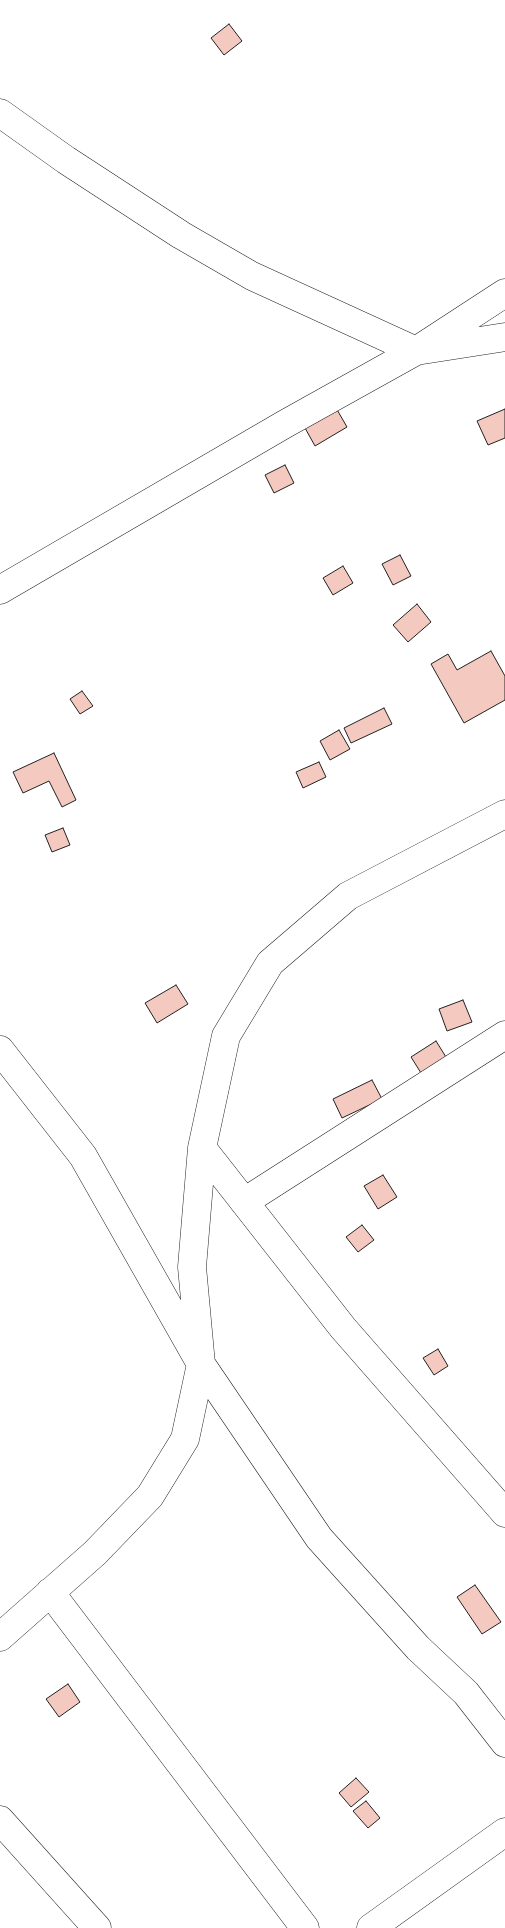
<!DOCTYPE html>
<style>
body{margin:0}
canvas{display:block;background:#fff}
</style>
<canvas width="505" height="1928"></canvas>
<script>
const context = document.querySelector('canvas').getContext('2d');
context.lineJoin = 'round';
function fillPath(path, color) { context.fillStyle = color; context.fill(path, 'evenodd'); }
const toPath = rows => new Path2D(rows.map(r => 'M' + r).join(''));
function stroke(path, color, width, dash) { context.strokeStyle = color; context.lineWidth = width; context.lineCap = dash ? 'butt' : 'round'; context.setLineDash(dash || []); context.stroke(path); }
const building = toPath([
 [229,24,242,41,224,55,211,38,229,24],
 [332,401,347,427,315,446,300,419,332,401],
 [505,409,505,438,488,445,477,421,505,409],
 [285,465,294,483,274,493,265,475,285,465],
 [400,555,411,576,393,585,382,564,400,555],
 [343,566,353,583,333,595,323,578,343,566],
 [417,604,431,622,408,642,393,625,417,604],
 [491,651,505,676,505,700,464,723,431,664,448,654,457,670,491,651],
 [82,691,93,706,80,714,70,699,82,691],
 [384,708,392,724,351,743,344,728,384,708],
 [339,730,350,749,330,760,320,741,339,730],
 [54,753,76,800,62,807,49,781,23,793,13,772,54,753],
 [319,762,326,777,303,788,296,772,319,762],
 [63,828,70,845,52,852,45,835,63,828],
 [176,985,188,1004,157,1023,145,1003,176,985],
 [463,1000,472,1022,447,1031,439,1009,463,1000],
 [436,1041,446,1057,421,1073,411,1057,436,1041],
 [372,1080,382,1099,342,1118,333,1099,372,1080],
 [383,1175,397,1197,378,1209,364,1186,383,1175],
 [362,1225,374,1240,358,1252,346,1237,362,1225],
 [438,1349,448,1366,434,1375,423,1358,438,1349],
 [475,1585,501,1622,482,1634,457,1597,475,1585],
 [68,1684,80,1702,59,1717,46,1699,68,1684],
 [356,1778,369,1792,351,1807,339,1793,356,1778],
 [366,1801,380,1818,368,1828,353,1811,366,1801]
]);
const minor = toPath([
 [0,113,66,160,181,235,252,276,416,351,505,337],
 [0,590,285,424,416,351,505,293],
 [0,1050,83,1156,201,1364,319,1538,418,1648,466,1693,505,1743],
 [202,1148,343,1328,505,1513],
 [244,1202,505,1035],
 [50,1592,305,1928],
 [0,1637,95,1553,150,1496,185,1439,201,1364,192,1267,202,1148,226,1036,270,963,348,896,505,814],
 [0,1820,97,1928],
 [371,1928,505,1832]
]);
fillPath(building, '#f3c9c0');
stroke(building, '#222', 1);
stroke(minor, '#222', 29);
stroke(minor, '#fff', 28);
</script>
